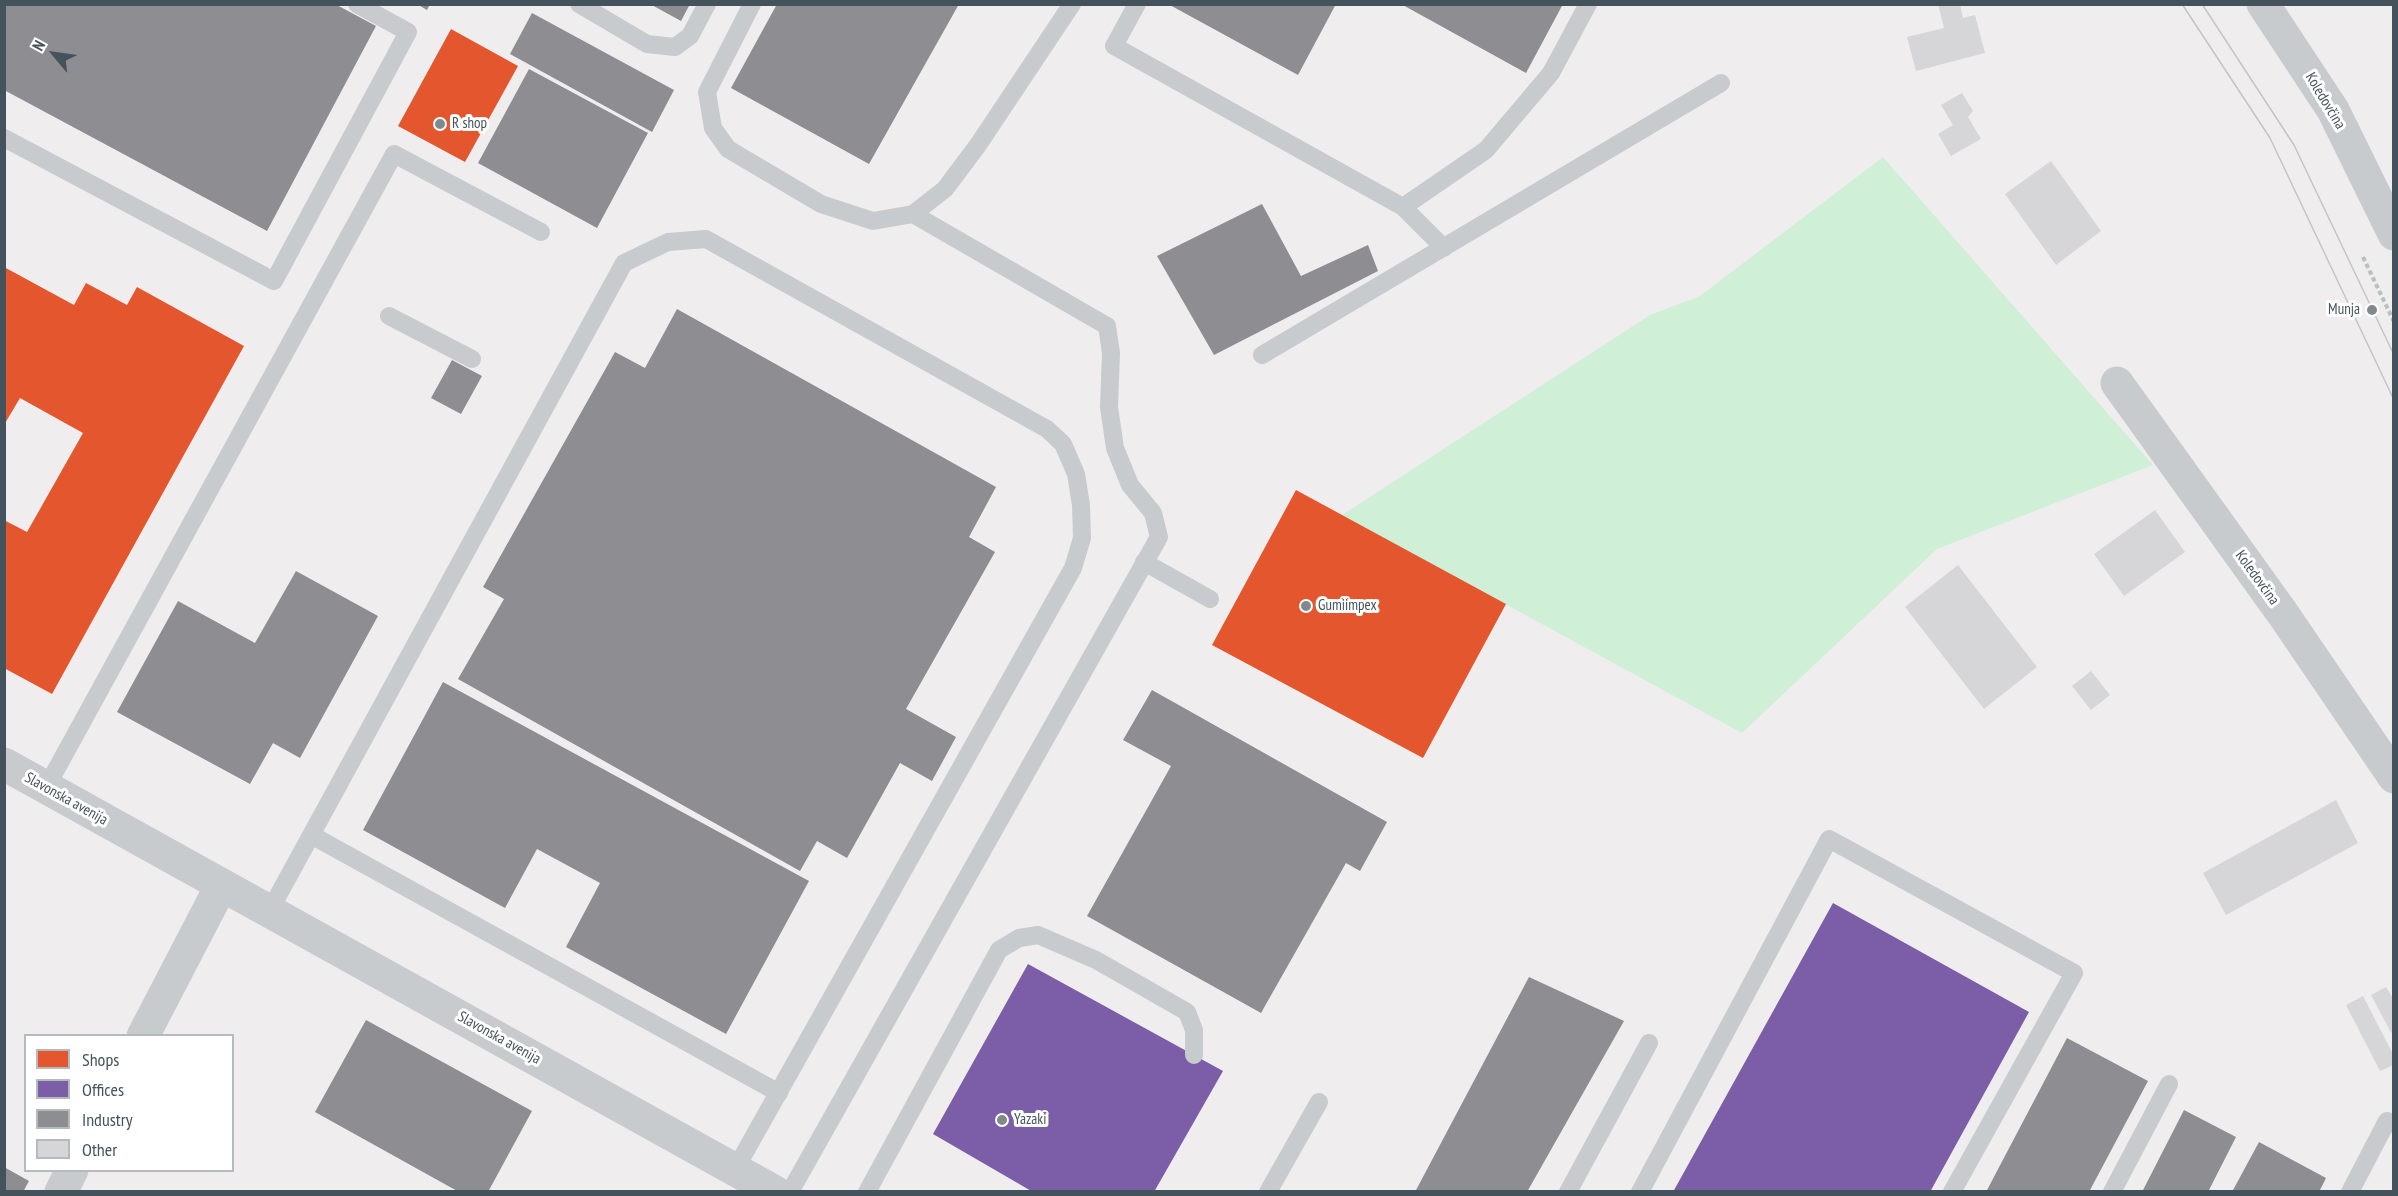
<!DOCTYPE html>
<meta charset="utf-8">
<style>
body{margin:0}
#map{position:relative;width:2398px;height:1196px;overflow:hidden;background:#efedee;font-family:"PT Sans Narrow",sans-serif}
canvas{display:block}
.frame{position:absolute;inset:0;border:6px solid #44535b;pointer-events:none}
.legend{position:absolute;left:24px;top:1034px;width:210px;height:138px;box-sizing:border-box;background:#fff;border:2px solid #b4babd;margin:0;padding:8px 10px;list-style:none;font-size:18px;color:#44535b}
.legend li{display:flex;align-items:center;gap:12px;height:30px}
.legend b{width:30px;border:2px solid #b4babd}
.north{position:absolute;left:24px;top:24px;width:60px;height:60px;-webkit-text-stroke:4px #fff;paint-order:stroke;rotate:299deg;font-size:16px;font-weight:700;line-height:24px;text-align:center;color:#44535b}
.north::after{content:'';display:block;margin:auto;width:21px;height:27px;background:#44535b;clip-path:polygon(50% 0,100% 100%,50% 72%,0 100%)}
</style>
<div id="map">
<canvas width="2398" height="1196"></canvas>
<div class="frame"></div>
<ul class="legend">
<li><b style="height:16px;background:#e4572e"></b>Shops</li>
<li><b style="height:16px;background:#7b5ea7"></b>Offices</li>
<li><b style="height:16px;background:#8d8d92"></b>Industry</li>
<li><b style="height:16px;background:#d6d6d8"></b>Other</li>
</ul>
<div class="north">N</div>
</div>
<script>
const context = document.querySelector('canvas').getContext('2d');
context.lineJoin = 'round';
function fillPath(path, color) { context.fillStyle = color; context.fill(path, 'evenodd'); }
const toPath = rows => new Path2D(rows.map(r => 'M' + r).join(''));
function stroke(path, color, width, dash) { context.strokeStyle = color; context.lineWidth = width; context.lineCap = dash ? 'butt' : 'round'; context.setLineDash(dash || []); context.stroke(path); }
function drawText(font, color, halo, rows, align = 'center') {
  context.font = font + ' "PT Sans Narrow",sans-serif'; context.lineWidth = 6; context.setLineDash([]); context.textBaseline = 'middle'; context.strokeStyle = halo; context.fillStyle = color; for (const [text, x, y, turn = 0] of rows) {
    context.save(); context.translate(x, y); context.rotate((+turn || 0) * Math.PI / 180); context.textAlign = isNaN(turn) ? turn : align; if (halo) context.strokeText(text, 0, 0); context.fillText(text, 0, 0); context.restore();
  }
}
const green = toPath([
 [1883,157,2153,465,1937,549,1742,733,1342,515,1650,315,1700,296]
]);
const shops = toPath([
 [451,29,518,66,465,162,398,126],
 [4,267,74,305,86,283,127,305,137,287,244,346,52,694,4,668,4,520,27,532,83,433,20,398,4,425],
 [1296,490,1506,604,1423,758,1212,645]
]);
const offices = toPath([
 [1833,903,2029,1012,1930,1192,1673,1192],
 [1028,964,1223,1071,1154,1192,1033,1192,933,1134]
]);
const industry = toPath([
 [4,4,335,4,376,26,267,231,4,90],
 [417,4,430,4,427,10],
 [650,4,690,4,681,21],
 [777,4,959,4,869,164,731,88],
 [1168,4,1336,4,1298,75],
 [1401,4,1563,4,1526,73],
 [532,13,674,90,652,132,510,54],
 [529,69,648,133,597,228,478,163],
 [1262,204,1301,276,1368,245,1378,271,1214,355,1157,256],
 [677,309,996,487,969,537,995,552,906,709,956,737,932,781,900,763,847,858,817,841,800,871,458,679,504,599,483,587,615,352,645,368],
 [452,360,482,376,461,414,431,398],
 [296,571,378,616,300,758,273,743,250,784,117,712,178,601,255,643],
 [443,682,809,881,726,1034,566,947,600,883,537,849,505,908,363,830],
 [1152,690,1387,822,1360,871,1346,863,1261,1013,1087,916,1171,766,1123,740],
 [1529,977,1624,1021,1527,1192,1415,1192],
 [366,1020,532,1111,488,1192,459,1192,315,1112],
 [2067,1038,2148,1081,2089,1192,1986,1192],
 [2184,1110,2236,1137,2208,1192,2142,1192],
 [2259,1142,2326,1178,2319,1192,2232,1192],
 [4,1167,29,1181,23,1192,4,1192]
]);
const building = toPath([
 [1938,4,1960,4,1963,18,1975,15,1985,53,1916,71,1907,37,1944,28],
 [1962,93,1973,111,1968,117,1981,139,1951,156,1938,134,1953,125,1941,105],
 [2051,161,2101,231,2056,265,2005,194],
 [2155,510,2185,552,2124,596,2094,554],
 [1958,565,2037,667,1984,709,1905,607],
 [2091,671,2110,695,2091,710,2072,686],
 [2336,800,2358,843,2226,915,2203,873],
 [2386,987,2394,1000,2394,1038,2371,995],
 [2363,996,2394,1056,2394,1065,2380,1071,2346,1005]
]);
const path = toPath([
 [2363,257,2394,322]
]);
const service = toPath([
 [579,4,647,44,675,47,690,36,707,4],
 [752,4,707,92,713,128,728,149,821,204,873,221,913,214,945,189,978,145,1072,4],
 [1137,4,1114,46,1403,207,1486,150,1551,73,1588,4],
 [4,138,274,281,408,32,357,4],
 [1403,207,1444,248],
 [389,316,472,359],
 [1262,355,1721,83],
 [1144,562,1210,599],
 [46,788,394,154,541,232],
 [313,836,779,1093],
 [269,912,624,263,668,242,706,239,1047,429,1063,444,1076,474,1081,505,1082,538,1073,568,736,1168],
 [790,1192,1159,537,1153,513,1130,485,1115,448,1109,407,1111,353,1107,326,913,214],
 [867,1192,999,950,1019,938,1038,935,1096,960,1187,1012,1194,1030,1194,1055],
 [1268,1192,1319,1102],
 [1568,1192,1649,1043],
 [1640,1192,1829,839,2074,973,1952,1192],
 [2112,1192,2169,1084],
 [2350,1192,2387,1121,2394,1124]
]);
const minor = toPath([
 [2117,383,2283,614,2394,777],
 [4,764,775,1192],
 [143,1036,221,886],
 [61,1192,72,1170]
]);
const tertiary = toPath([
 [2263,4,2333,110,2394,234]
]);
const tram = toPath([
 [2182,4,2270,138,2394,400],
 [2202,4,2294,145,2394,355]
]);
const markers = [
 [440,124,6,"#80898e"],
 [2372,310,6,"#80898e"],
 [1306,606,6,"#80898e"],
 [1002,1120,6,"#80898e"]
];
const streetNames = [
 ["Koledovčina",2325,101,59],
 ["Koledovčina",2257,578,54],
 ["Slavonska avenija",66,799,29],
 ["Slavonska avenija",499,1038,29]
];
const poiNames = [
 ["R shop",452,124],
 ["Munja",2360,310,"right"],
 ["Gumiimpex",1318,606],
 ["Yazaki",1014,1120]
];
fillPath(green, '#d0efd7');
fillPath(shops, '#e4572e');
fillPath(offices, '#7b5ea7');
fillPath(industry, '#8d8d92');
fillPath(building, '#d6d6d8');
stroke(path, '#b5c2bd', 4, [4.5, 3]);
stroke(service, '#c7cbcd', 18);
stroke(minor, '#c7cbcd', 33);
stroke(tertiary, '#c7cbcd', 33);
stroke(tram, '#c2c5c7', 1.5);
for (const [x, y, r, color] of markers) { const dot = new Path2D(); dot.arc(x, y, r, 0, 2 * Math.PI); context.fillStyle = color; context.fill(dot); stroke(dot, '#fff', 2); }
drawText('15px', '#44535b', '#fff', streetNames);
drawText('15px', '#44535b', '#fff', poiNames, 'left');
</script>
